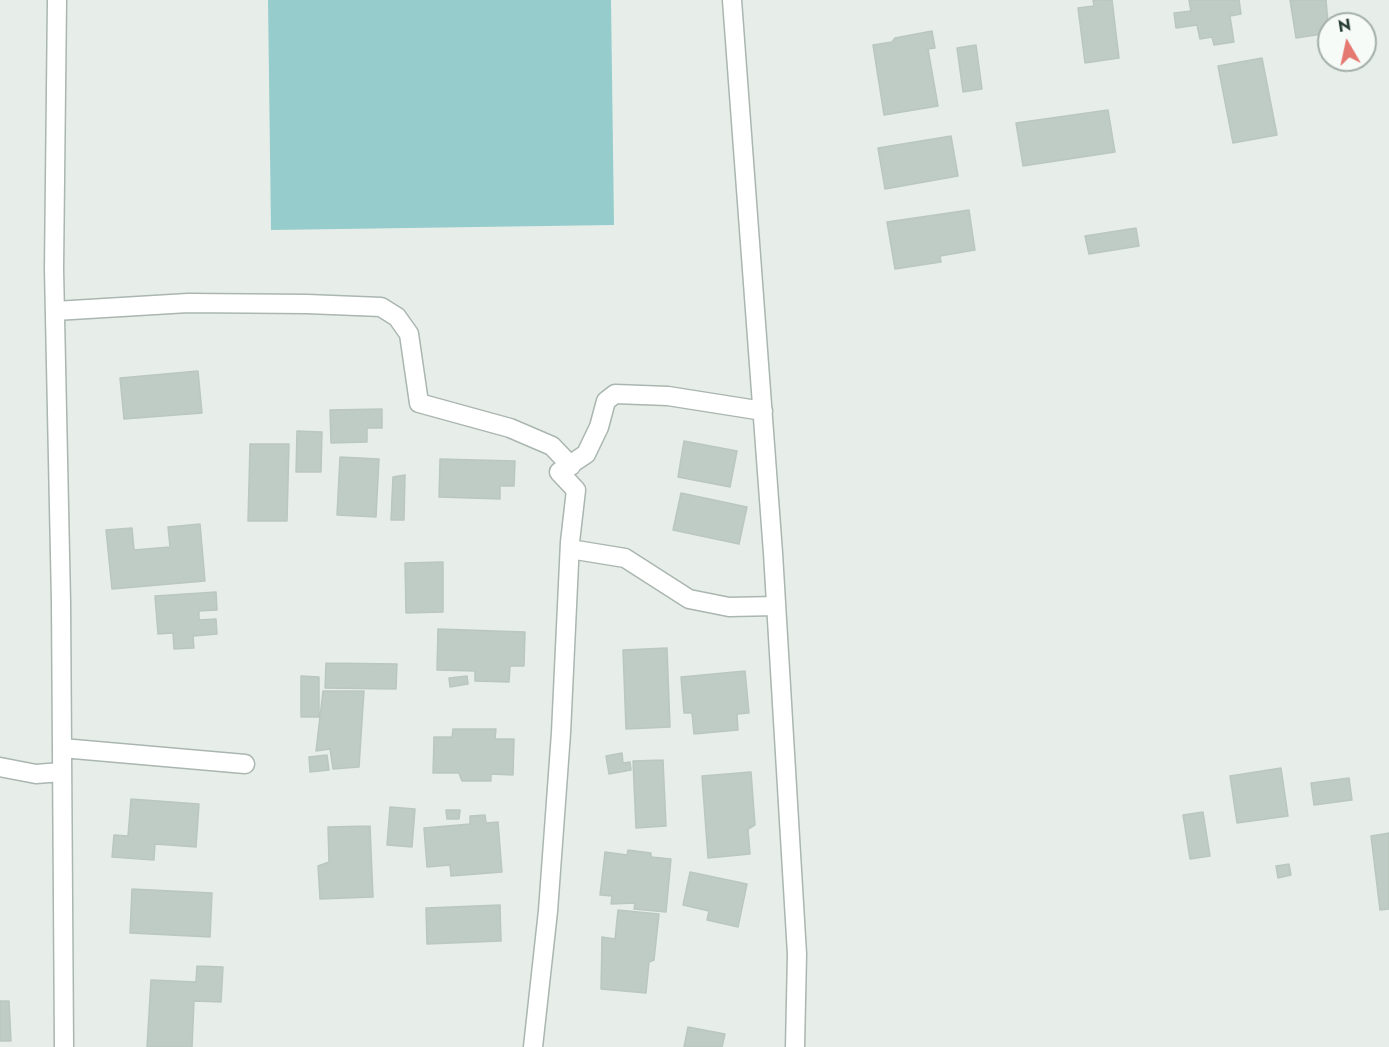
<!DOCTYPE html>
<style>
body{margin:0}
#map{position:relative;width:1389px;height:1047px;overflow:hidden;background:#e7eeea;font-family:Jost,sans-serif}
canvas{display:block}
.north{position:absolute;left:1317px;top:12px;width:60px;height:60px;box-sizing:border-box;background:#f7fbf8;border:2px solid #a4afaa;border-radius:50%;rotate:351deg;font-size:16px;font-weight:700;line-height:24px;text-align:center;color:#273e34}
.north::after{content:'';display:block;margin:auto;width:21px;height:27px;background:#e37970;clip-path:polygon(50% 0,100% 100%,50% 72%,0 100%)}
</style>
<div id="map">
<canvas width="1389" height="1047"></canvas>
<div class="north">N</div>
</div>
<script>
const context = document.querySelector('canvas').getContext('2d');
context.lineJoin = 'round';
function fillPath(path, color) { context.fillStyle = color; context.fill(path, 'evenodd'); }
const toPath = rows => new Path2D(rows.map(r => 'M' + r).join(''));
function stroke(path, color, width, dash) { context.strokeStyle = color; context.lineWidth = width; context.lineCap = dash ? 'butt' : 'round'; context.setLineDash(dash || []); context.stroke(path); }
const water = toPath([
 [268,0,611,0,614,225,271,230]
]);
const building = toPath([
 [1093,0,1112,0,1119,58,1085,63,1078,8,1094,6,1093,0],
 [1189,0,1239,0,1241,14,1230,16,1234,42,1214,45,1212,37,1200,39,1197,25,1176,28,1174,13,1191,11,1189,0],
 [1290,0,1326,0,1329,33,1296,38,1290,0],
 [932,31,935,48,928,49,938,106,884,115,873,45,892,42,895,38,932,31],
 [976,45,982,89,963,92,957,48,976,45],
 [1262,58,1277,135,1233,143,1218,66,1262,58],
 [1108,110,1115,152,1023,166,1016,123,1108,110],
 [951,136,958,176,885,189,878,148,951,136],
 [969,210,975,250,940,256,941,262,895,269,887,222,969,210],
 [1136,228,1139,246,1089,254,1085,236,1136,228],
 [198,371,202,413,124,419,120,378,198,371],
 [382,409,382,428,367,428,367,442,331,443,330,410,382,409],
 [297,431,322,432,321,472,296,472,297,431],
 [684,441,737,451,730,487,678,477,684,441],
 [250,444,289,444,287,521,248,521,250,444],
 [340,457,379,459,376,517,337,515,340,457],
 [440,459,515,461,514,486,500,486,500,499,439,497,440,459],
 [405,475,404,520,391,520,393,477,405,475],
 [681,493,747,507,739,544,673,530,681,493],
 [200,524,205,581,112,589,106,530,132,528,134,550,170,547,168,527,200,524],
 [443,562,443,612,406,613,405,563,443,562],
 [216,592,217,610,199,611,199,620,216,619,217,634,193,636,194,648,174,649,173,633,158,634,155,596,216,592],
 [438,629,525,632,524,666,510,666,509,682,475,681,475,671,437,670,438,629],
 [667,648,670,727,626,729,623,650,667,648],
 [326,663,397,664,396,689,325,688,326,663],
 [745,671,749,713,737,714,738,730,694,734,692,713,684,713,681,677,745,671],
 [301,676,319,677,319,717,301,717,301,676],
 [467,676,468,684,450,687,449,678,467,676],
 [323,691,364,691,359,767,333,769,330,749,316,751,323,691],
 [453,729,496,729,495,739,514,739,513,775,491,774,491,781,462,781,459,773,433,773,434,737,452,737,453,729],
 [622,753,623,763,630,762,631,770,609,774,606,756,622,753],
 [327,755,329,770,310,772,309,757,327,755],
 [663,760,666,826,636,828,633,761,663,760],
 [1281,768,1288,816,1237,823,1230,776,1281,768],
 [751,772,755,825,748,829,750,854,708,858,702,776,751,772],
 [1349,778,1352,800,1314,805,1311,783,1349,778],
 [131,799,199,804,196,847,155,844,154,860,112,857,114,835,128,836,131,799],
 [390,807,415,809,412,847,387,845,390,807],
 [446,810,460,810,459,819,447,819,446,810],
 [1203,812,1210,856,1190,859,1183,815,1203,812],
 [485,815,486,823,498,822,502,872,451,876,450,865,427,867,424,828,470,824,470,816,485,815],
 [370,826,373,897,320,899,318,866,329,862,328,827,370,826],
 [1389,833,1389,909,1380,910,1371,836,1389,833],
 [628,850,651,853,651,857,671,859,666,912,634,909,635,903,611,904,612,896,600,895,605,852,627,855,628,850],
 [1289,864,1291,875,1278,878,1276,866,1289,864],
 [690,872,747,884,738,927,707,920,709,911,683,905,690,872],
 [132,889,212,893,210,937,130,933,132,889],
 [500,905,501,941,427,944,426,908,500,905],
 [618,910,659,914,654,960,649,962,646,993,601,989,602,937,615,939,618,910],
 [197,966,223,967,221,1002,194,1001,192,1047,147,1047,151,980,196,982,197,966],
 [0,1001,9,1001,11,1041,0,1041,0,1001],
 [688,1027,725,1034,722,1047,684,1047,688,1027]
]);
const street = toPath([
 [57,0,54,269,61,602,64,1047],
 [732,0,773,553,797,954,795,1047],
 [55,311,188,303,307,304,381,307,397,317,409,334,419,403,510,428,552,446,571,466],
 [570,549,625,558,689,599,729,607,776,606],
 [62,748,245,764],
 [0,767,36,774,61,772],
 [533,1047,548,911,561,733,570,542,576,490,559,472,586,454,599,427,606,401,615,394,668,396,763,411]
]);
fillPath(water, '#96cccb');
fillPath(building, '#bfcbc5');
stroke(building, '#bac7bf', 1.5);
stroke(street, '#aab6b0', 21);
stroke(street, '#fff', 18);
</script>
